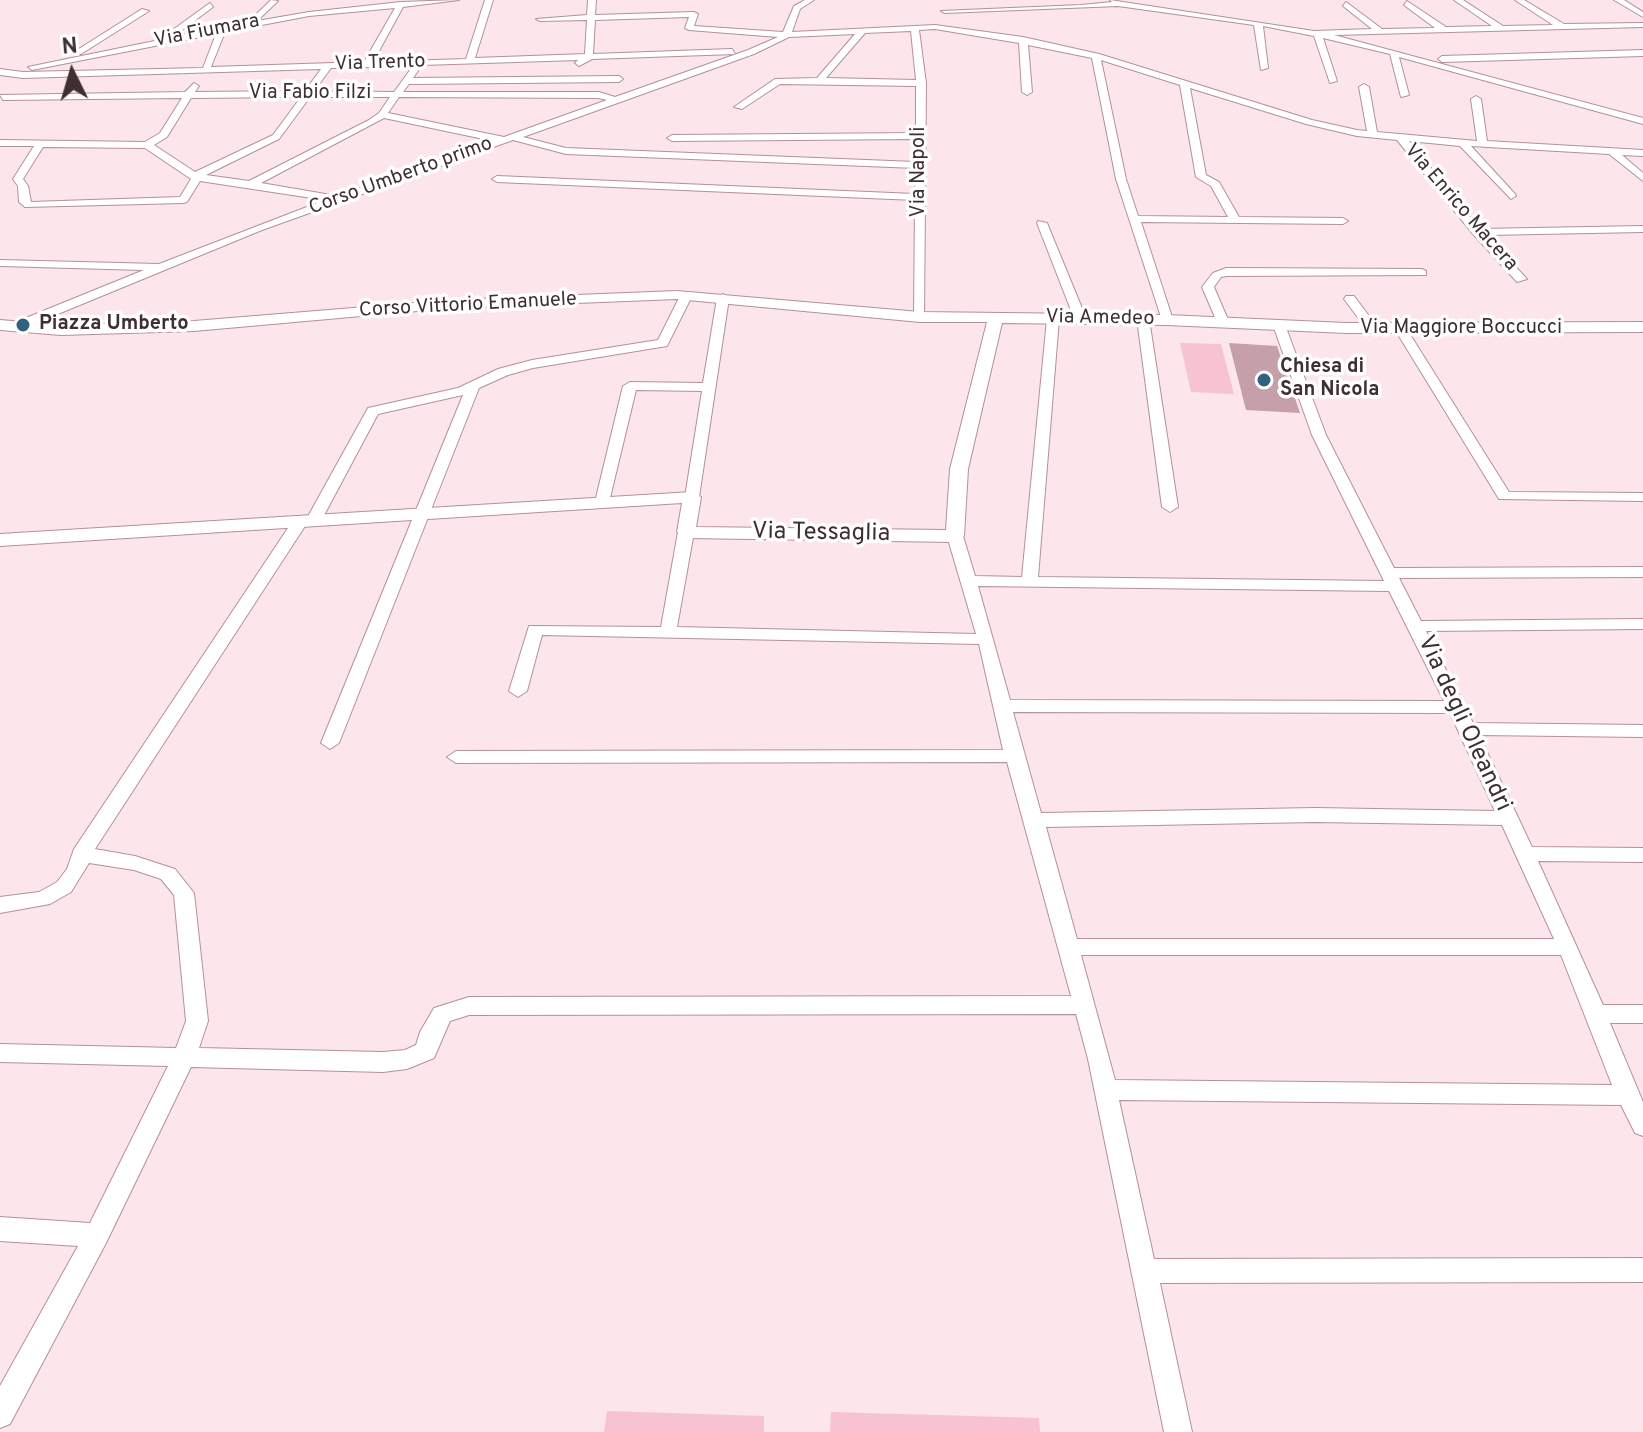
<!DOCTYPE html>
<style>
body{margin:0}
#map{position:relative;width:1643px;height:1432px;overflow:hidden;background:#fce5eb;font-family:Overpass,sans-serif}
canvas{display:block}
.north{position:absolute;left:32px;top:32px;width:80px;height:80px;-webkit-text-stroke:6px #fff;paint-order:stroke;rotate:355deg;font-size:22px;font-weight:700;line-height:32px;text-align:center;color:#3e2f33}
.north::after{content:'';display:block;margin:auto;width:28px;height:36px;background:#3e2f33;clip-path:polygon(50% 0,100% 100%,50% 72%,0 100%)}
</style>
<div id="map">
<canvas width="1643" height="1432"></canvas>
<div class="north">N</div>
</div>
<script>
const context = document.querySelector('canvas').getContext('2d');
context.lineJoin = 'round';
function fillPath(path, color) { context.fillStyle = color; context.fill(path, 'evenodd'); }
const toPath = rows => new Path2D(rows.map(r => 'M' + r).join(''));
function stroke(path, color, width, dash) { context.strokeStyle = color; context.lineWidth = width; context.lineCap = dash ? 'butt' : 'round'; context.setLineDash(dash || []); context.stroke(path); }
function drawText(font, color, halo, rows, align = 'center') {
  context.font = font + ' Overpass,sans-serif'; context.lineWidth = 7; context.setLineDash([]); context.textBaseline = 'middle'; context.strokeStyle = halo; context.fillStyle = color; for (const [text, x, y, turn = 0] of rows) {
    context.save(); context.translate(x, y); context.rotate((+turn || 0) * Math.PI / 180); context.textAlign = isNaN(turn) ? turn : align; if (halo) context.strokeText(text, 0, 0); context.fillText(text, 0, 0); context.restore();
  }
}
const green = toPath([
 [1180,343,1221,344,1234,394,1191,392],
 [607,1411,764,1416,764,1432,604,1432],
 [831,1412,1039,1418,1040,1432,830,1432]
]);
const building = toPath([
 [1229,343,1277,346,1300,413,1246,410]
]);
const minor = toPath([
 [271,0,278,1,257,21,309,12,401,2,459,0,403,7,373,62,466,59,485,0,493,0,475,58,585,54,587,20,540,21,536,19,587,15,588,0,596,0,595,15,694,12,698,14,694,26,783,32,794,6,805,0,814,0,800,9,792,32,935,25,1023,37,1099,54,1312,120,1357,130,1367,131,1359,87,1364,84,1369,87,1377,132,1477,141,1471,99,1476,96,1481,99,1487,141,1643,150,1643,156,1622,155,1643,173,1643,181,1609,154,1471,146,1515,194,1516,196,1511,199,1460,146,1409,141,1480,229,1643,226,1643,232,1486,235,1527,279,1517,282,1473,234,1397,140,1357,136,1306,124,1190,88,1206,175,1219,182,1239,217,1343,218,1348,221,1343,224,1141,222,1173,320,1163,323,1116,179,1092,58,1028,45,1032,92,1027,95,1022,92,1019,43,935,29,919,30,926,83,924,320,914,317,915,200,497,182,492,179,497,176,915,194,916,168,566,154,513,140,262,230,19,330,11,330,11,324,144,270,0,266,0,260,159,264,325,200,200,181,187,202,183,203,25,207,19,202,18,186,13,179,34,146,0,146,0,140,145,142,160,133,182,98,3,100,0,95,185,92,194,83,199,86,195,92,305,91,321,69,23,78,0,75,0,69,23,72,203,68,216,34,32,70,28,67,169,38,167,34,210,3,213,7,173,37,223,26,247,23,271,0],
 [395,8,364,62,211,67,225,32,309,16,395,8],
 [689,17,685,28,689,30,778,37,748,50,615,97,599,92,403,92,409,84,619,82,623,79,619,76,413,78,422,65,578,60,575,63,579,66,592,59,735,54,732,49,593,54,595,20,689,17],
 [911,31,916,80,826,78,865,33,911,31],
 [855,34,817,78,775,79,734,107,742,109,780,84,916,86,916,133,672,135,667,138,672,141,916,139,916,162,566,148,523,137,754,54,789,37,855,34],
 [1101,60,1180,85,1196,177,1211,186,1228,217,1138,216,1126,179,1101,60],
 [413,66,394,92,314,91,331,68,413,66],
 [301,97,273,135,195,172,154,145,167,137,191,98,301,97],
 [310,97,390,97,379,113,369,120,249,181,206,175,279,139,310,97],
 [399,97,598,98,607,100,504,137,388,113,399,97],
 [384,118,493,141,337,196,261,183,384,118],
 [43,147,145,148,191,179,180,197,31,202,28,186,23,179,43,147],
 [1110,0,1314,31,1372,29,1343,6,1346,2,1382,29,1435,28,1404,5,1407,1,1446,27,1492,26,1454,0,1463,0,1503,26,1553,25,1515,0,1524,0,1564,24,1643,23,1643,27,1334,35,1643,118,1643,124,1399,57,1409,95,1401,97,1390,54,1323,38,1337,81,1330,83,1314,36,1263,26,1268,68,1261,70,1254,25,1118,6,945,13,941,11,1081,5,1112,2,1110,0],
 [1614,0,1624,0,1643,12,1643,17,1614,0],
 [142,9,149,11,81,54,74,52,142,9],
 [1643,50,1643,56,1442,62,1438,59,1442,56,1643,50],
 [1038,221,1047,223,1086,318,1084,321,1074,318,1037,223,1038,221],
 [1422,269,1426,271,1426,275,1227,276,1221,277,1214,287,1229,322,1223,326,1217,322,1202,287,1213,273,1226,268,1422,269],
 [686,292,692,296,667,346,533,368,508,375,479,388,339,743,330,749,321,743,463,395,378,414,321,521,313,526,307,523,95,849,135,856,175,869,194,893,208,1021,199,1048,383,1052,405,1050,416,1045,420,1032,434,1008,469,997,1071,996,1007,762,456,763,447,757,456,751,1003,750,979,644,542,635,527,691,518,697,509,691,529,626,661,627,678,532,686,527,694,532,677,627,976,634,947,536,955,531,963,536,975,576,1022,577,1047,319,1053,315,1059,319,1038,577,1384,581,1312,435,1273,325,1279,321,1285,325,1326,435,1394,568,1643,567,1643,577,1399,578,1421,621,1643,619,1643,629,1426,631,1473,723,1643,725,1643,737,1479,735,1532,847,1643,848,1643,862,1538,861,1603,1005,1643,1005,1643,1023,1610,1023,1643,1102,1643,1136,1635,1133,1621,1105,1119,1100,1154,1259,1643,1258,1643,1282,1160,1283,1192,1432,1164,1432,1088,1059,1076,1014,469,1015,450,1021,434,1058,407,1069,383,1072,191,1067,106,1243,10,1424,0,1428,0,1386,78,1246,0,1241,0,1217,90,1223,168,1066,0,1062,0,1044,176,1048,186,1021,174,895,161,879,134,870,89,863,71,892,50,904,0,913,0,897,39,892,57,882,67,869,74,849,292,522,300,517,306,520,368,408,458,388,498,369,532,360,658,340,680,296,686,292],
 [978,586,1389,591,1444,701,1010,700,978,586],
 [1013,712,1450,713,1495,811,1315,808,1041,813,1013,712],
 [1315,822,1502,825,1554,939,1077,939,1046,827,1315,822],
 [1081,955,1561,955,1612,1085,1115,1080,1081,955],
 [723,294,729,298,699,497,692,501,685,497,702,391,636,390,609,502,602,506,597,505,595,502,623,386,630,382,703,383,717,298,723,294],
 [1346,296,1354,296,1378,328,1376,331,1368,331,1344,299,1346,296],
 [1143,315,1149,319,1178,507,1170,512,1162,507,1137,319,1143,315],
 [1400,324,1406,328,1509,492,1643,493,1643,501,1499,499,1394,328,1400,324]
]);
const tertiary = toPath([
 [677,291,920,312,1167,315,1346,323,1643,322,1643,332,1346,333,1167,325,1002,323,968,469,964,536,955,542,686,538,677,532,682,503,0,546,0,534,692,492,701,497,696,527,946,530,950,469,987,322,920,322,677,299,451,308,194,331,61,335,0,330,0,320,61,325,194,321,451,300,677,291]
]);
const markers = [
 [23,325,8,"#2e627f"],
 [1264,380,8,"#2e627f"]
];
const farStreetnames = [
 ["Via Fiumara",207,32,-11],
 ["Via Trento",380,64,-2],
 ["Via Fabio Filzi",310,94],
 ["Via Napoli",920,172,-90],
 ["Corso Umberto primo",401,177,-20],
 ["Via Enrico Macera",1460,208,49],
 ["Corso Vittorio Emanuele",468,306,-3],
 ["Via Amedeo",1100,319,1],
 ["Via Maggiore Boccucci",1461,329]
];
const farPoinames = [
 ["Piazza Umberto",39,325],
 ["Chiesa di",1280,368],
 ["San Nicola",1280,391]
];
const streetNames = [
 ["Via Tessaglia",821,534,1],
 ["Via degli Oleandri",1463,724,65]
];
fillPath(green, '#f8c3d1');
fillPath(building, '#c5a0aa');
stroke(minor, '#b4909a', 2);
stroke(tertiary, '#b4909a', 2);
fillPath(minor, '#fff');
fillPath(tertiary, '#fff');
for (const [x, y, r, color] of markers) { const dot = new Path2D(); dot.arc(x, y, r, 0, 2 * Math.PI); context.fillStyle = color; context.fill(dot); stroke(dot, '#fff', 3); }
drawText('20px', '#3e2f33', '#fff', farStreetnames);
drawText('bold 20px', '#3e2f33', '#fff', farPoinames, 'left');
drawText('24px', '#3e2f33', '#fff', streetNames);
</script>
